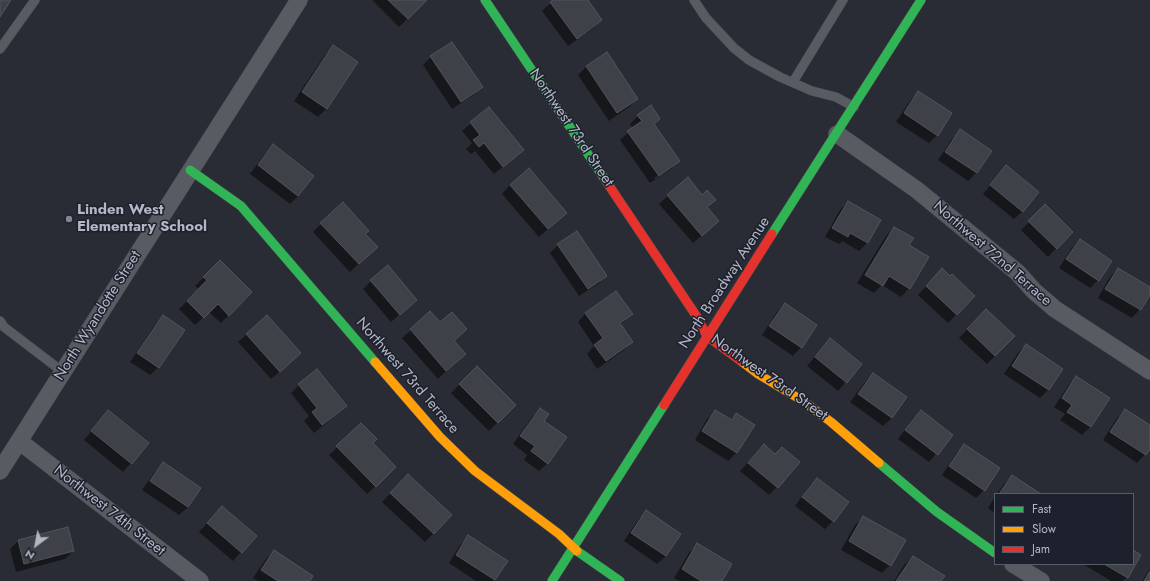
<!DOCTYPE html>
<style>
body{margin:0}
#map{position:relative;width:1150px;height:581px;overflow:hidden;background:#292c34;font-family:Jost,sans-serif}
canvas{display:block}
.legend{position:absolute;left:994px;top:493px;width:140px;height:72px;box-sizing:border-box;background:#1d212e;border:1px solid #595d6a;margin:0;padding:5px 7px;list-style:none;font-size:12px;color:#b3b7c5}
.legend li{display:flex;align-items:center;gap:8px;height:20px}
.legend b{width:20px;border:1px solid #595d6a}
.north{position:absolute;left:16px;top:525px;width:40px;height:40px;-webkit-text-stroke:3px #1d212e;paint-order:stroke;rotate:212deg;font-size:11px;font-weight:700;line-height:16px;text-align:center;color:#b3b7c5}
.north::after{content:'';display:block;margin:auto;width:14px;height:18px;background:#b3b7c5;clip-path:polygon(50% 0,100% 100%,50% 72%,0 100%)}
</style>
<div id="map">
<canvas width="1150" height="581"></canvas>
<ul class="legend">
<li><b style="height:5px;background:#30b455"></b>Fast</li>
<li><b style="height:5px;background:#ff9f0a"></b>Slow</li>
<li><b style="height:5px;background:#e5322d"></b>Jam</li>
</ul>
<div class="north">N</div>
</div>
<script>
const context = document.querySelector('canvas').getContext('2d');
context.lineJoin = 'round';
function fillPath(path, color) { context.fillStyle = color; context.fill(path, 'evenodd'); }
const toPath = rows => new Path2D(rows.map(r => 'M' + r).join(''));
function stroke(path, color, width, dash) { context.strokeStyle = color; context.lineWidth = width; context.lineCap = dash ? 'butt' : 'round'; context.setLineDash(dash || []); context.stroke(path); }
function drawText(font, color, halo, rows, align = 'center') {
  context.font = font + ' Jost,sans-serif'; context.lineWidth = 3; context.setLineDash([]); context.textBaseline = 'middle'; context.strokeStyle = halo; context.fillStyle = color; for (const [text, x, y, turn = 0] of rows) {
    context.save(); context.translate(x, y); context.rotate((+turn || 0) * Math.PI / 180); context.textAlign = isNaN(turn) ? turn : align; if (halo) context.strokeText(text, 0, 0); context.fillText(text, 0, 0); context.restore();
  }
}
const shadow = toPath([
 [372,0,426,0,399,27],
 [554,0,586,0,601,20,593,28,568,46,542,11],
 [333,47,357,62,326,109,318,117,294,101,325,55],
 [606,54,637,99,629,107,609,121,578,75,586,67],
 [431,57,482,87,473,95,452,109,423,65],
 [918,92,937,135,929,143,896,122,910,101],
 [489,108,523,150,494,174,475,151,471,154,466,149,472,143,462,131],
 [638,116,659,119,653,125,679,160,671,169,650,183,620,140,633,128,630,124],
 [671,166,671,168,655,179,654,178],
 [960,131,991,152,976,173,968,181,938,160,952,139],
 [273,146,298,196,290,204,250,174,265,154],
 [1006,167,1023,211,1014,219,983,194],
 [510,185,566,213,539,237,502,194],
 [668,196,702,196,714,200,707,208,718,221,693,243,659,204],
 [848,202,880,220,867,243,859,251,842,241,839,244,825,237,840,210],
 [1045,206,1072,232,1048,257,1021,230],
 [321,224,364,234,368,255,350,272,313,232],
 [894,228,909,288,901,297,882,285,874,293,857,283,886,236],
 [1080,240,1098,280,1090,288,1059,268,1072,248],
 [558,245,606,276,598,284,579,296,550,253],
 [220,261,251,292,221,323,209,312,195,325,179,309,199,289,195,286],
 [1118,269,1150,288,1150,293,1140,309,1132,318,1098,298,1110,277],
 [934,278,974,296,948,323,918,295],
 [371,281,416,300,391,322,363,289],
 [785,304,816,325,801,347,793,356,762,335,777,312],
 [430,313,464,354,438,379,402,338],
 [586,313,631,314,620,325,632,342,624,350,597,369,587,354,594,346,578,322],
 [163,317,159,367,150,375,130,362,155,325],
 [978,318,995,356,987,364,959,338],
 [247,334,292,361,271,379,238,342],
 [830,339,861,364,838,391,807,366],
 [1026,345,1062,369,1048,390,1040,398,1004,374,1018,353],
 [477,367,515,405,489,431,451,393],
 [873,374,892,418,883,426,850,402,865,382],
 [1076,378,1108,399,1090,427,1082,435,1060,420,1065,414,1054,407,1068,386],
 [299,385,346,406,337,414,314,433,304,421,309,416,291,393],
 [540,409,548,463,539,471,524,460,527,455,513,444,532,417],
 [1125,410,1150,426,1150,447,1145,454,1137,463,1103,440,1117,418],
 [108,411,148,444,123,472,84,440],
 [716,411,730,420,736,414,737,452,728,461,695,440,707,419],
 [921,411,952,435,929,462,898,439,913,419],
 [361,424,371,443,395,467,367,494,329,455],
 [764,446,777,487,769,495,740,471],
 [964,446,984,490,976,498,942,475,956,454],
 [163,463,188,507,179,515,142,490,155,472],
 [1012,476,1039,494,997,494,1004,484],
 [817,479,833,521,825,529,795,506,809,487],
 [400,483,451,515,425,542,382,502],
 [995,497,995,513,988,508],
 [222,507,255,536,233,561,199,532],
 [646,512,666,556,657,564,624,541,638,520],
 [864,517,890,565,882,573,841,550,855,525],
 [468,537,494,579,493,581,476,581,449,563,460,545],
 [19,540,73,551,65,559,16,572,10,549],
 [697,545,720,581,680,581,674,578,689,553],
 [274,551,309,581,258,581,253,578,266,559],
 [1133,551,1140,555,1127,577,1123,581,1111,581,1083,564,1133,564],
 [913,557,940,581,894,581,904,565],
 [1150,569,1150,581,1142,581,1149,570]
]);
const building = toPath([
 [0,0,11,0,0,17,0,0],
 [388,0,427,0,408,19,388,0],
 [553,0,588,0,602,20,577,39,550,2,553,0],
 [452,42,483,87,461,102,430,56,452,42],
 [333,45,358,62,327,109,302,92,333,45],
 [607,52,638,99,617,113,586,66,607,52],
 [918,91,952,113,938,136,904,113,918,91],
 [651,105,660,119,654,124,680,161,659,176,627,131,642,121,637,115,651,105],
 [489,107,524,150,503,167,484,143,479,147,473,140,480,135,470,122,489,107],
 [960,129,992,151,977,173,945,152,960,129],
 [273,144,314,176,298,196,258,165,273,144],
 [1006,165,1039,192,1023,212,990,185,1006,165],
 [529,168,567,213,548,229,510,185,529,168],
 [688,177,702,195,707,190,716,200,707,207,719,221,702,236,667,195,688,177],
 [848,201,881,220,868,243,850,233,848,237,832,228,848,201],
 [343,202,369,231,365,234,378,247,359,264,320,223,343,202],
 [1045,204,1073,232,1057,249,1028,221,1045,204],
 [894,227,914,238,909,245,929,257,910,289,889,276,883,286,865,275,894,227],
 [577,231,607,276,588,289,557,244,577,231],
 [1080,239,1112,261,1099,281,1066,259,1080,239],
 [220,260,252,292,229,316,218,304,204,318,187,301,207,280,203,277,220,260],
 [388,265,417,300,400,315,370,280,388,265],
 [942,268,950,276,952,274,975,296,957,315,926,286,942,268],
 [1118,268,1150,287,1150,295,1141,310,1105,289,1118,268],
 [616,291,633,314,620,323,633,342,606,361,594,345,603,338,585,313,616,291],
 [785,303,817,325,802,348,769,326,785,303],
 [986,309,1015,336,995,356,967,329,986,309],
 [430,311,440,322,452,312,467,329,454,341,466,354,446,371,410,329,430,311],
 [163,315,185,330,159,368,137,353,163,315],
 [267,315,301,353,280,372,246,334,267,315],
 [830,338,862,364,847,383,815,357,830,338],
 [1026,344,1063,369,1049,390,1012,366,1026,344],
 [477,366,516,405,498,423,459,384,477,366],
 [317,369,347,406,322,425,312,412,317,408,298,384,317,369],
 [873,373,907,397,892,418,858,394,873,373],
 [1076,376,1110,398,1091,427,1067,412,1072,405,1062,398,1076,376],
 [540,408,549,414,544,421,567,437,548,464,531,451,535,446,520,436,540,408],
 [1125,409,1150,425,1150,449,1146,455,1110,432,1125,409],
 [108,410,149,443,132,464,91,431,108,410],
 [715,410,732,420,736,413,755,425,737,453,702,431,715,410],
 [921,410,953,435,938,455,905,430,921,410],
 [361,423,377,439,373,443,396,467,376,487,336,446,361,423],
 [764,444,775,454,782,447,800,462,778,488,748,463,764,444],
 [964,444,1000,468,985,491,949,466,964,444],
 [163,462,201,488,188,507,150,481,163,462],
 [408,474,452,515,434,534,390,493,408,474],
 [1012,475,1041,494,999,494,1012,475],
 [817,478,849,502,834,522,802,497,817,478],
 [222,506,257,536,242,553,207,523,222,506],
 [646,510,681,534,666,556,631,533,646,510],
 [863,516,906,540,891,566,849,541,863,516],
 [68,527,74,551,24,564,18,540,68,527],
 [468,535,508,561,495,580,456,555,468,535],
 [697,543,732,564,722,581,701,581,682,569,697,543],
 [274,550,313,576,310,581,278,581,261,570,274,550],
 [1133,550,1141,555,1128,578,1104,564,1133,564,1133,550],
 [913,556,945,576,941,581,896,581,913,556],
 [1150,571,1150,581,1144,581,1150,571]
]);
const lane = toPath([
 [694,0,706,18,734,48,749,60,780,77,812,91,836,97,854,107],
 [0,49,35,0],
 [793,82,843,0],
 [0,321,4,327,63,372]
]);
const street = toPath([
 [837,134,917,190,1018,273,1034,291,1055,309,1150,371],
 [19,441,200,581],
 [0,471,299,0],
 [1013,564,1041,581]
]);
const fast = toPath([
 [485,0,606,181],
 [190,170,241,206,375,362],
 [772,234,921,0],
 [879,463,937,512,995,553],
 [577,551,620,581],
 [552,581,664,405]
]);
const slow = toPath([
 [741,361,758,374,803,401,831,422,879,463],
 [375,362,440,437,475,471,559,534,577,551]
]);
const jam = toPath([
 [606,181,697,317,707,336,741,361],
 [664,405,772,234]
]);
const markers = [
 [69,219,4,"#838692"]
];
const streetNames = [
 ["Northwest 73rd Street",571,128,56],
 ["Northwest 72nd Terrace",992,254,41],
 ["North Broadway Avenue",725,283,-57],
 ["North Wyandotte Street",98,316,-58],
 ["Northwest 73rd Terrace",407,376,49],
 ["Northwest 73rd Street",769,378,35],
 ["Northwest 74th Street",109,511,38]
];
const poiNames = [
 ["Linden West",77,210],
 ["Elementary School",77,227]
];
fillPath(shadow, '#0007');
fillPath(building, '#3e4148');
stroke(building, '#51545b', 1);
stroke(lane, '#45474d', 10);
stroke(street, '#45474d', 18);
stroke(fast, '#45474d', 10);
stroke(slow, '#45474d', 10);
stroke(jam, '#45474d', 10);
stroke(lane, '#595b63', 9);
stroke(street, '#595b63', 17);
stroke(fast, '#30b455', 9);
stroke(slow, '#ff9f0a', 9);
stroke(jam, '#e5322d', 9);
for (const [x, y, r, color] of markers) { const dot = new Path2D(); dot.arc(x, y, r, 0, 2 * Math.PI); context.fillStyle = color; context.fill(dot); stroke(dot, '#1d212e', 1.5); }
drawText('15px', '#b3b7c5', '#1d212e', streetNames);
drawText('bold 15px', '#b3b7c5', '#1d212e', poiNames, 'left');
</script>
